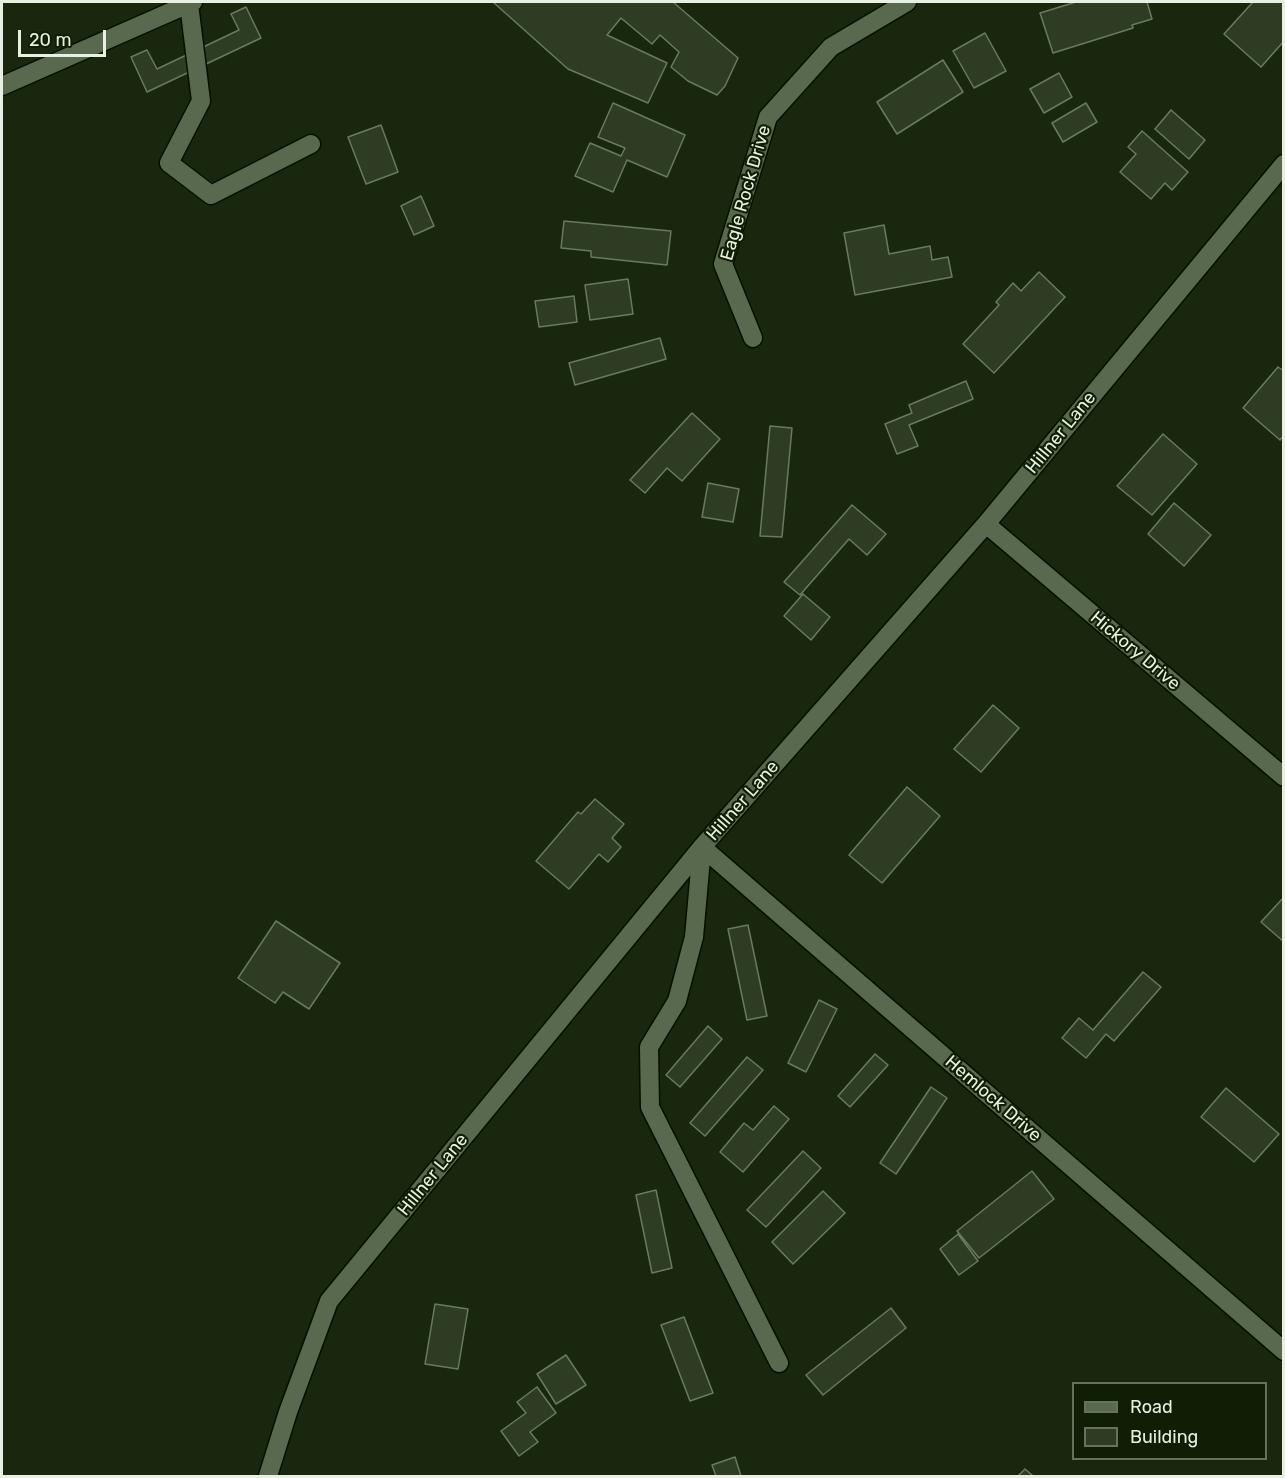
<!DOCTYPE html>
<style>
body{margin:0}
#map{position:relative;width:1285px;height:1478px;overflow:hidden;background:#1a270f;font-family:Rubik,sans-serif}
canvas{display:block}
.frame{position:absolute;inset:0;border:3px solid #e7f0e1;pointer-events:none}
.legend{position:absolute;left:1072px;top:1382px;width:195px;height:78px;box-sizing:border-box;background:#111e06;border:2px solid #67725e;margin:0;padding:8px 10px;list-style:none;font-size:18px;color:#e7f0e1}
.legend li{display:flex;align-items:center;gap:12px;height:30px}
.legend b{width:30px;border:2px solid #67725e}
.scale{position:absolute;left:18px;top:30px;width:88px;height:27px;box-sizing:border-box;border:3px solid #e7f0e1;border-top:0;padding-left:8px;font-size:18px;line-height:21px;white-space:nowrap;color:#e7f0e1;-webkit-text-stroke:4px #111e06;paint-order:stroke}
</style>
<div id="map">
<canvas width="1285" height="1478"></canvas>
<div class="frame"></div>
<ul class="legend">
<li><b style="height:8px;background:#59694e"></b>Road</li>
<li><b style="height:16px;background:#2d3c23"></b>Building</li>
</ul>
<div class="scale">20 m</div>
</div>
<script>
const context = document.querySelector('canvas').getContext('2d');
context.lineJoin = 'round';
function fillPath(path, color) { context.fillStyle = color; context.fill(path, 'evenodd'); }
const toPath = rows => new Path2D(rows.map(r => 'M' + r).join(''));
function stroke(path, color, width, dash) { context.strokeStyle = color; context.lineWidth = width; context.lineCap = dash ? 'butt' : 'round'; context.setLineDash(dash || []); context.stroke(path); }
function drawText(font, color, halo, rows, align = 'center') {
  context.font = font + ' Rubik,sans-serif'; context.lineWidth = 4.5; context.setLineDash([]); context.textBaseline = 'middle'; context.strokeStyle = halo; context.fillStyle = color; for (const [text, x, y, turn = 0] of rows) {
    context.save(); context.translate(x, y); context.rotate((+turn || 0) * Math.PI / 180); context.textAlign = isNaN(turn) ? turn : align; if (halo) context.strokeText(text, 0, 0); context.fillText(text, 0, 0); context.restore();
  }
}
const building = toPath([
 [493,2,673,2,738,58,725,86,717,95,688,81,671,67,679,52,660,35,652,44,621,18,607,35,667,63,648,103,568,69,493,2],
 [1076,2,1147,2,1152,19,1132,25,1133,28,1053,53,1040,13,1076,2],
 [1253,2,1284,2,1284,41,1261,67,1224,34,1253,2],
 [246,7,261,38,147,92,131,57,147,50,157,69,239,30,231,14,246,7],
 [985,33,1006,71,974,88,953,51,985,33],
 [943,60,963,92,897,134,877,102,943,60],
 [1059,73,1072,97,1044,113,1030,89,1059,73],
 [613,103,685,135,667,177,627,160,613,192,575,176,590,143,621,156,625,148,598,137,613,103],
 [1086,103,1097,122,1063,142,1052,123,1086,103],
 [1171,110,1205,140,1189,159,1155,129,1171,110],
 [381,125,398,172,366,184,348,137,381,125],
 [1142,131,1188,172,1172,190,1165,183,1151,199,1120,172,1136,154,1128,147,1142,131],
 [421,196,434,226,414,235,401,206,421,196],
 [564,221,671,231,667,265,591,257,591,251,561,248,564,221],
 [884,225,889,254,930,246,932,260,948,257,952,277,855,295,844,233,884,225],
 [1039,272,1065,297,994,373,963,344,999,305,996,302,1013,283,1021,291,1039,272],
 [628,279,633,314,590,320,585,285,628,279],
 [574,296,577,322,539,327,535,301,574,296],
 [660,338,666,359,575,385,569,363,660,338],
 [1278,367,1284,371,1284,435,1280,440,1243,408,1278,367],
 [966,381,973,399,909,425,918,446,897,454,885,424,912,413,909,405,966,381],
 [692,413,720,439,682,481,667,468,645,493,630,480,692,413],
 [770,426,792,428,782,537,760,536,770,426],
 [1163,434,1197,464,1152,515,1117,486,1163,434],
 [708,483,739,489,733,522,702,517,708,483],
 [1174,503,1211,535,1184,566,1148,534,1174,503],
 [852,505,886,534,867,555,849,539,800,595,784,582,852,505],
 [803,594,830,617,811,640,784,616,803,594],
 [993,705,1019,728,981,772,954,749,993,705],
 [907,787,940,816,882,883,849,855,907,787],
 [595,799,624,824,612,838,621,847,608,862,599,854,569,889,536,861,578,812,581,814,595,799],
 [1284,897,1284,942,1261,922,1284,897],
 [276,921,340,963,309,1009,283,992,275,1003,238,978,276,921],
 [748,925,767,1016,747,1020,728,929,748,925],
 [1143,972,1161,987,1114,1041,1106,1034,1086,1058,1062,1038,1079,1018,1093,1030,1143,972],
 [819,1000,837,1009,806,1072,788,1063,819,1000],
 [708,1026,722,1039,680,1087,666,1075,708,1026],
 [875,1054,888,1065,850,1107,838,1096,875,1054],
 [747,1057,763,1070,705,1136,690,1123,747,1057],
 [931,1087,947,1098,896,1174,880,1163,931,1087],
 [1226,1088,1279,1134,1254,1162,1201,1117,1226,1088],
 [774,1106,789,1119,743,1172,720,1152,744,1123,753,1130,774,1106],
 [803,1151,821,1168,766,1227,747,1210,803,1151],
 [1032,1171,1054,1199,979,1258,957,1231,1032,1171],
 [656,1190,672,1268,652,1273,636,1195,656,1190],
 [823,1191,845,1213,793,1264,772,1242,823,1191],
 [958,1234,978,1261,959,1275,940,1249,958,1234],
 [435,1304,468,1309,458,1369,425,1364,435,1304],
 [891,1308,906,1328,823,1395,806,1375,891,1308],
 [684,1317,713,1393,690,1401,661,1325,684,1317],
 [566,1355,586,1385,556,1404,537,1374,566,1355],
 [537,1387,556,1413,530,1432,538,1442,519,1456,501,1431,526,1413,517,1402,537,1387],
 [735,1457,741,1476,716,1476,712,1465,735,1457],
 [1025,1469,1033,1476,1018,1476,1025,1469]
]);
const minor = toPath([
 [189,4,201,101,169,163,211,195,311,144],
 [2,86,193,2],
 [753,338,723,264,768,117,831,47,907,2],
 [986,524,1284,777],
 [702,847,1284,1351],
 [702,847,694,937,677,1001,649,1047,650,1107,779,1363],
 [268,1476,288,1412,329,1301,702,847,986,524,1284,164]
]);
const streetNames = [
 ["Eagle Rock Drive",746,193,-74],
 ["Hillner Lane",1061,433,-51],
 ["Hickory Drive",1135,651,40],
 ["Hillner Lane",743,801,-49],
 ["Hemlock Drive",993,1099,41],
 ["Hillner Lane",433,1175,-51]
];
fillPath(building, '#2d3c23');
stroke(building, '#6a7a5e', 1.5);
stroke(minor, '#051000', 21);
stroke(minor, '#59694e', 18);
drawText('18px', '#e7f0e1', '#111e06', streetNames);
</script>
